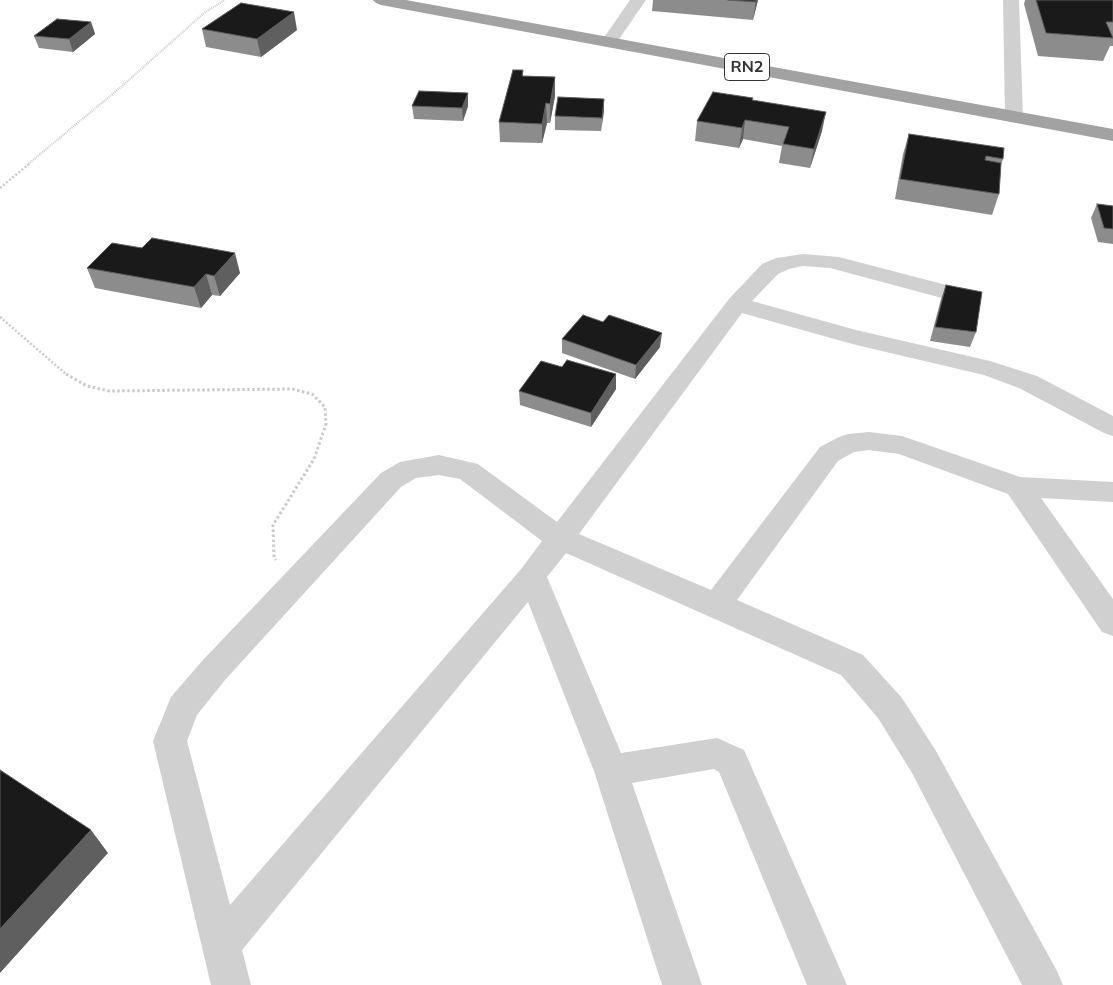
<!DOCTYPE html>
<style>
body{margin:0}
canvas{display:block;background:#fff}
</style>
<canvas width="1113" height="985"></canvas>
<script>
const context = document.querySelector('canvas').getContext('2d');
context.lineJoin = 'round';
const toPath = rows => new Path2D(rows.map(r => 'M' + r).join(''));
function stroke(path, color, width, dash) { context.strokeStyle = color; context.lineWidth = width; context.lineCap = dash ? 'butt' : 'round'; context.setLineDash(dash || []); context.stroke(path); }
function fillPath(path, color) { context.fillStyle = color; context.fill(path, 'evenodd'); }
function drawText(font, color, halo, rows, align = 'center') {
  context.font = font + ' Mulish,sans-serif'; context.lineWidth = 5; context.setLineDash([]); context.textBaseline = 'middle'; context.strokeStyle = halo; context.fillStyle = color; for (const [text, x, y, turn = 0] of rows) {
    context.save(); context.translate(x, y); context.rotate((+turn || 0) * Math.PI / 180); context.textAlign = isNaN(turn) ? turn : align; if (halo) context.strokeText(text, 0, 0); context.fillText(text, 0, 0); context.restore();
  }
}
const pathFar2 = toPath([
 [27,165,121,87,204,13,225,0]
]);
const pathFar1 = toPath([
 [0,188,29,164],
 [0,317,67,375]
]);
const path = toPath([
 [66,374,87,386,109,391,292,389,312,394,325,407,326,424,314,459,273,525,274,557,276,560]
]);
const minor = toPath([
 [630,0,646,0,615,45,603,45,601,42,630,0],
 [1003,0,1019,0,1023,117,1020,121,1014,122,1008,121,1005,117,1003,0],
 [803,254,839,257,950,286,953,291,950,296,942,298,830,268,803,266,789,269,778,274,752,301,856,330,990,361,1037,376,1113,416,1113,436,1104,433,1019,388,984,375,852,344,742,313,579,534,711,590,820,447,839,437,848,434,869,432,902,436,1020,477,1113,482,1113,502,1041,498,1113,599,1113,636,1102,632,1008,494,899,454,869,450,854,452,838,461,737,600,863,655,902,698,936,751,1057,971,1063,985,1022,985,912,773,878,718,841,675,566,553,547,577,621,753,717,738,744,750,847,985,807,985,719,772,714,769,632,783,702,985,662,985,594,771,528,602,242,950,251,985,211,985,153,741,171,697,203,660,381,473,400,462,439,455,478,464,557,522,729,299,762,264,776,258,803,254],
 [439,475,460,479,542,541,522,568,230,905,187,741,197,715,225,680,401,487,416,478,439,475]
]);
const trunk = toPath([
 [373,0,406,0,1113,129,1113,141,381,5,376,3,373,0]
]);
const wall = toPath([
 [653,0,758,0,753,20,652,11],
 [1025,0,1113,0,1113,46,1110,46,1103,61,1038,56,1024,4],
 [91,22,95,34,73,52,39,48,34,36],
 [202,29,297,30,261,57,206,47],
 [523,70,523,76,555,77,555,96,550,123,547,123,542,143,500,142,499,122],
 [468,93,468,106,463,121,414,119,412,106],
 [604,99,601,131,555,130,555,116],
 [753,100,822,131,810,168,779,163,782,146,743,139,739,148,695,141,697,121],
 [909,134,1003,159,1001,165,999,194,992,215,895,199,903,154],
 [1097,204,1113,206,1113,244,1098,242,1091,218],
 [87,268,240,273,220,296,212,295,201,308,95,288],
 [946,285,976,332,970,347,930,341,941,299],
 [562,339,660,347,635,379,562,353],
 [616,389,591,427,520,405,519,391]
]);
const shadedWall = toPath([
 [756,0,758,0,753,20],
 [294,12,297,30,261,57,257,39],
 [91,22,95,34,73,52,69,39],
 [555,77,555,96,550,123,550,104],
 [468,93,468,106,463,121,462,108],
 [604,99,604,112,601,131,602,118],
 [546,103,547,123,542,143,542,124],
 [826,112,822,131,810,168,814,149],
 [745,120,743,139,739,148,742,128],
 [235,253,240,273,220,296,214,276],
 [206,274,212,295,201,308,194,287],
 [662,333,660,347,635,379,636,365],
 [616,374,616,389,591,427,591,413],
 [91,830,108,853,0,973,0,929]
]);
const building = toPath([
 [728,0,756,0,756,2,728,0],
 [1036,0,1113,0,1113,22,1106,22,1113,38,1046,33,1036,0],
 [241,3,294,12,257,39,202,29,241,3],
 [57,19,91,22,69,39,34,36,57,19],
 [513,70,523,70,522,76,555,77,550,104,546,103,542,124,499,122,513,70],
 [419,91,468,93,462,108,412,106,419,91],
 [713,92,753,98,752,100,826,112,814,149,783,144,789,127,745,120,742,128,697,121,713,92],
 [558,97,604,99,602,118,555,116,558,97],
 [909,134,1004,148,1003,159,986,156,985,160,1001,163,999,194,900,179,909,134],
 [1097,204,1113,206,1113,229,1104,228,1097,204],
 [152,238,235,253,214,276,206,274,194,287,87,268,112,243,142,248,152,238],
 [946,285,982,292,976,332,935,327,946,285],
 [583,315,603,322,609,315,662,333,636,365,562,339,583,315],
 [567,360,616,374,591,413,519,391,541,361,562,367,567,360],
 [0,770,91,830,0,929,0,770]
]);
const shields = [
 [747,67,45]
];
const shieldNames = [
 ["RN2",747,67]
];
stroke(pathFar2, '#cacaca', 2, [1, 1]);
stroke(pathFar1, '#cacaca', 2.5, [2, 2]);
stroke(path, '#cacaca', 3, [2.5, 2.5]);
fillPath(minor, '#d0d0d0');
fillPath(trunk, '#a2a2a2');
fillPath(wall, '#8c8c8c');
fillPath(shadedWall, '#5f5f5f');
fillPath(building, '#1a1a1a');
stroke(building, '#5f5f5f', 1);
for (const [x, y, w] of shields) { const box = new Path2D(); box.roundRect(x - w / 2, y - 13.5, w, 27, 4); context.fillStyle = '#fff'; context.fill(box); stroke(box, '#333', 1); }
drawText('bold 16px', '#333', null, shieldNames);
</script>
